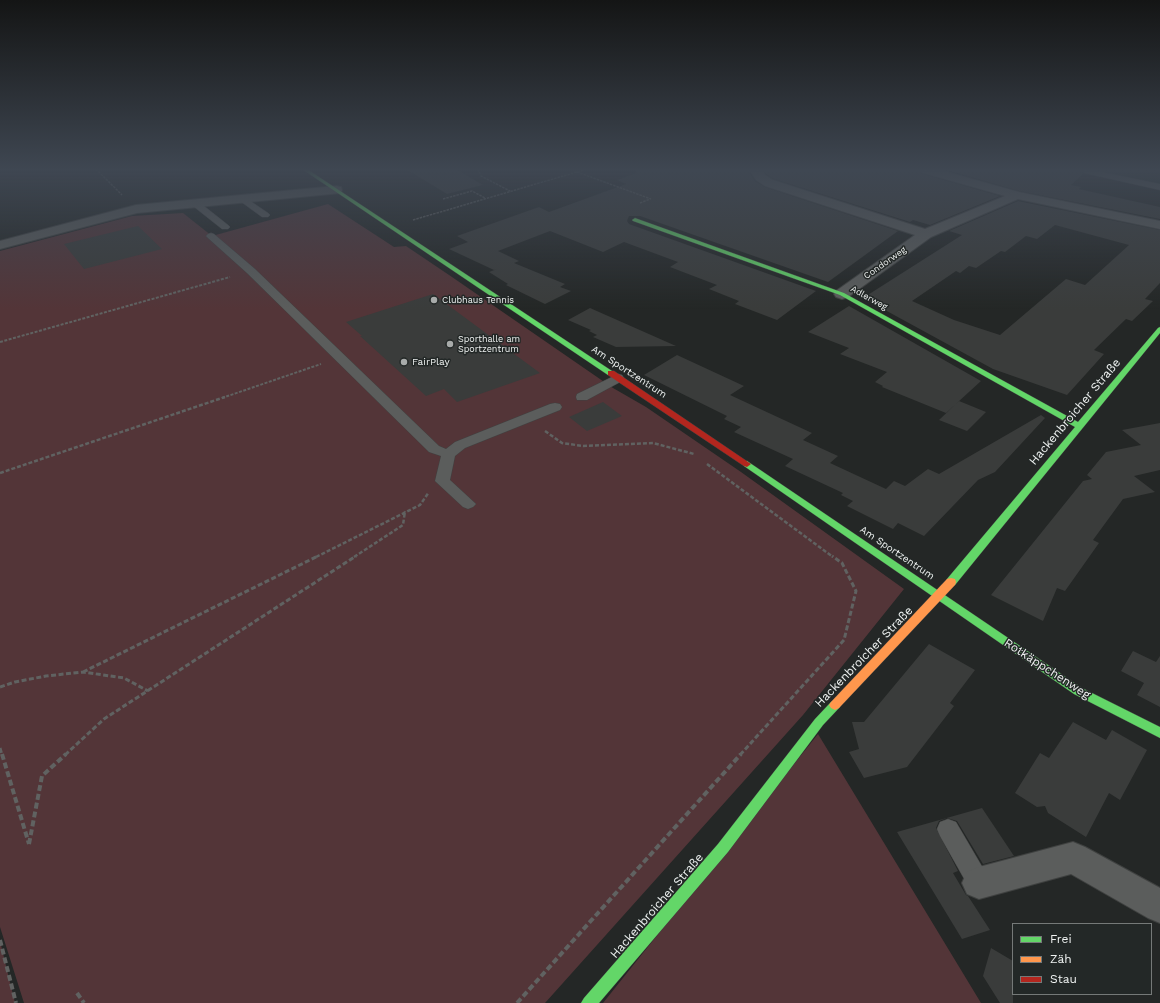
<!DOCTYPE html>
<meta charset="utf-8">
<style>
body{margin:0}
#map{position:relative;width:1160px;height:1003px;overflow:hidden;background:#242726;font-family:"Work Sans",sans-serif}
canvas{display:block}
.legend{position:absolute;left:1012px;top:923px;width:140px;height:72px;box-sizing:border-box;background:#232827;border:1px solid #757978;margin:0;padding:5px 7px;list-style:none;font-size:12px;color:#eff2f1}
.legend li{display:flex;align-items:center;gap:8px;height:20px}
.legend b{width:20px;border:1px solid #757978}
</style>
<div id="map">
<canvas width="1160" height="1003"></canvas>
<ul class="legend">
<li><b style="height:5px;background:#63d668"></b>Frei</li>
<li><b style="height:5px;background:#ff974d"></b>Zäh</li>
<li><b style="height:5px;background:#b3261e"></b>Stau</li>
</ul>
</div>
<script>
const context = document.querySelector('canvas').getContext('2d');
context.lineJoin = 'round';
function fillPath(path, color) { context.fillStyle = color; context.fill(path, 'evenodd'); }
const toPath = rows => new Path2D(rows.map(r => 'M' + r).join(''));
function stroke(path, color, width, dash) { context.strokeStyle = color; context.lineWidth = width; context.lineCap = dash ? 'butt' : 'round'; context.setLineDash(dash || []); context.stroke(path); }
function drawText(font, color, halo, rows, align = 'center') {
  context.font = font + ' "Work Sans",sans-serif'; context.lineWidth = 3; context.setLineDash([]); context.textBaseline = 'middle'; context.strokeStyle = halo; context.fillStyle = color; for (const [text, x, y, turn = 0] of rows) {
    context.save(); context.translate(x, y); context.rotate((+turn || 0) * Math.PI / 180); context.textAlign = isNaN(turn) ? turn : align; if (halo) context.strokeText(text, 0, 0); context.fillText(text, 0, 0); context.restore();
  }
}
const built = toPath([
 [1068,169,1160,169,1160,189]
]);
const green = toPath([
 [328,204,394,247,406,246,452,277,613,388,646,407,741,472,904,589,803,715,545,1003,24,1003,0,927,0,251,132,216,183,213,212,236],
 [818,734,981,1003,603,1003],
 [0,941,15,1003,0,1003]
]);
const building = toPath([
 [404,168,454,168,483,185,447,194],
 [634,168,752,168,750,173,755,181,765,187,898,231,828,282,640,216,629,216,627,221,629,224,816,291,777,320,735,304,739,301,709,289,717,285,670,267,678,262,624,242,603,252,550,231,498,251,519,261,514,263,565,284,560,287,571,291,545,304,506,285,508,284,489,272,497,269,494,270,449,249,468,242,457,236,539,207,549,212,626,184,617,180,636,173],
 [762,168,917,168,920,173,1000,196,930,225,913,220,910,222,774,179,766,174],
 [940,168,1083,168,1082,172,1083,174,1071,185,1081,187,1079,189,1160,207,1160,219,1019,191],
 [1018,201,1160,230,1160,283,1145,299,1153,301,1132,321,1126,319,1094,350,1104,354,1067,395,993,369,863,298,962,235,949,231],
 [1055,225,1129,245,1085,285,1066,279,1000,335,954,320,912,301,956,271,960,273,969,266,976,268,1001,251,1005,252,1026,236,1037,239],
 [138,226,162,249,84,269,64,244],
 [433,294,540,373,457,402,444,389,426,396,360,336,362,336,346,322],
 [849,306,981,381,946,413,882,387,883,386,875,382,887,372,840,354,849,348,808,332],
 [590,308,676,346,616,347,593,337,597,335,589,331,591,330,568,320],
 [677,355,744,386,730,395,812,433,803,440,838,456,830,463,886,489,894,481,905,486,928,469,939,474,1041,415,1045,418,995,472,978,480,924,536,898,523,893,529,847,506,853,501,841,495,843,493,785,466,793,459,734,432,741,427,724,419,727,416,644,375],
 [959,401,986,412,967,431,939,420],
 [603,402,622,416,587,431,569,417],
 [1160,423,1160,470,1134,476,1155,492,1123,499,1093,540,1099,543,1065,591,1057,588,1043,621,991,595,1083,481,1092,479,1087,475,1106,452,1141,445,1122,430],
 [929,644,975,670,950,703,954,706,907,767,864,778,849,752,859,749,852,722,864,722],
 [1133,651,1156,662,1160,656,1160,707,1137,695,1144,683,1121,671],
 [1073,722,1106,740,1112,730,1147,750,1120,800,1109,793,1086,837,1048,813,1045,806,1037,807,1015,793,1040,753,1049,758],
 [982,808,1014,856,983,864,957,821,947,818,939,821,936,828,958,871,953,873,966,895,968,896,990,930,962,939,897,832],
 [991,948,1013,961,1013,1003,1000,1003,983,976]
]);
const pathFar4 = toPath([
 [96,169,122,195],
 [478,169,481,176,510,191],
 [577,172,651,199],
 [443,199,472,191,485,198],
 [640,203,650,199],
 [413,220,587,169]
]);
const pathFar3 = toPath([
 [0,342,230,277],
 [222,398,321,364]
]);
const pathFar2 = toPath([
 [545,431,562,443,583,446,653,443,694,454],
 [707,464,833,557],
 [0,473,225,397],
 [316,557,420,505,429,492],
 [354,557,403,525,405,511]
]);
const pathFar1 = toPath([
 [83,672,318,556],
 [0,687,15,682,46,676,83,672,124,678,148,691],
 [0,748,2,755],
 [65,755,104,719,356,556],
 [740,755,844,640,856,591,842,563,832,556]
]);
const path = toPath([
 [2,754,29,844],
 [29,844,42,776,66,754],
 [0,940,16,1003],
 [77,993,84,1003],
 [517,1003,741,754]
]);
const lane = toPath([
 [1084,169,1087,169,1160,184,1160,190,1084,173,1083,171,1084,169],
 [243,196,268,213,270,215,268,217,262,217,240,201,239,199,243,196],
 [196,201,199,202,228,225,230,227,228,229,222,229,193,206,192,204,196,201],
 [211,233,214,234,255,269,439,446,446,449,455,442,550,404,555,403,560,404,562,407,560,410,465,448,455,456,450,480,476,504,473,507,468,509,463,507,435,481,441,456,429,452,247,273,208,238,206,236,208,234,211,233],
 [618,374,622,375,624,378,622,381,587,400,577,400,576,397,577,394,618,374],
 [948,819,956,822,987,875,990,883,987,891,979,894,971,891,940,836,937,829,940,822,948,819]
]);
const street = toPath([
 [753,169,761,169,765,175,773,180,925,229,1005,196,920,172,918,169,936,169,1019,192,1160,221,1160,229,1018,199,931,237,848,297,842,299,836,297,834,294,836,291,915,235,765,186,756,180,751,172,753,169],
 [336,186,341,187,342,190,341,193,137,213,0,249,0,241,136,205,336,186],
 [1073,842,1085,847,1160,888,1160,923,1148,918,1071,874,979,899,967,894,962,883,967,872,979,867,1073,842]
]);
const fast = toPath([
 [302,169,307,169,615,373,614,375,608,375,302,169],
 [635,218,844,293,1078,422,1158,328,1160,327,1160,333,955,585,951,586,947,585,946,582,947,579,1075,427,840,295,633,221,632,220,635,218],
 [747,461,1082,688,1160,727,1160,738,1074,694,744,466,743,464,744,462,747,461],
 [835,700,839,702,841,705,839,708,823,725,728,852,599,1003,581,1003,584,998,718,844,815,719,831,702,835,700]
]);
const slow = toPath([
 [951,578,955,579,956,582,955,585,839,708,835,710,831,708,829,705,831,702,947,579,951,578]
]);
const jam = toPath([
 [608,371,614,371,751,464,747,467,744,466,608,375,608,371]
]);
const markers = [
 [434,300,4,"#a8abaa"],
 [450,344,4,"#a8abaa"],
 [404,362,4,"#a8abaa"]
];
const farStreetnames = [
 ["Condorweg",885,263,-35],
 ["Adlerweg",869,298,29]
];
const farPoinames = [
 ["Clubhaus Tennis",442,300],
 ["Sporthalle am",458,339],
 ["Sportzentrum",458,349]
];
const poiNames = [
 ["FairPlay",412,362]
];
const streetNames = [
 ["Am Sportzentrum",629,372,33],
 ["Am Sportzentrum",897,553,34]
];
const nearStreetnames = [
 ["Hackenbroicher Straße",1075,412,-50],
 ["Hackenbroicher Straße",864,657,-46],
 ["Rotkäppchenweg",1047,669,33],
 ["Hackenbroicher Straße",657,906,-49]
];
fillPath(built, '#25302c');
fillPath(green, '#533538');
fillPath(building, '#3a3c3b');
stroke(lane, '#3f4140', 1);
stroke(street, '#3f4140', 2);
stroke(fast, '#3f4140', 1);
stroke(slow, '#3f4140', 1);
stroke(jam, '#3f4140', 1);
stroke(pathFar4, '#606261', 1.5, [2.5, 1]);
stroke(pathFar3, '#606261', 2, [3, 1.5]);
stroke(pathFar2, '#606261', 2.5, [4, 2]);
stroke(pathFar1, '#606261', 3, [5, 2.5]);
stroke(path, '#606261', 4, [6, 3]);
fillPath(lane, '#5b5d5c');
fillPath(street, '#5b5d5c');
fillPath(fast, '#63d668');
fillPath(slow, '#ff974d');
fillPath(jam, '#b3261e');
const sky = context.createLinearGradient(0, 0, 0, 309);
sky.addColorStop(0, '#141515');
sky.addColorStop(0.55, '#3f4752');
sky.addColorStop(1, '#3f475200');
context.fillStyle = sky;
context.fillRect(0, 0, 1160, 309);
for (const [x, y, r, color] of markers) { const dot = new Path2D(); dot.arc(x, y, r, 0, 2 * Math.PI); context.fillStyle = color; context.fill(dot); stroke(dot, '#232827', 1.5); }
drawText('9px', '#eff2f1', '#232827', farStreetnames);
drawText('9px', '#eff2f1', '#232827', farPoinames, 'left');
drawText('10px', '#eff2f1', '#232827', poiNames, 'left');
drawText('10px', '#eff2f1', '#232827', streetNames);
drawText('12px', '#eff2f1', '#232827', nearStreetnames);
</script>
